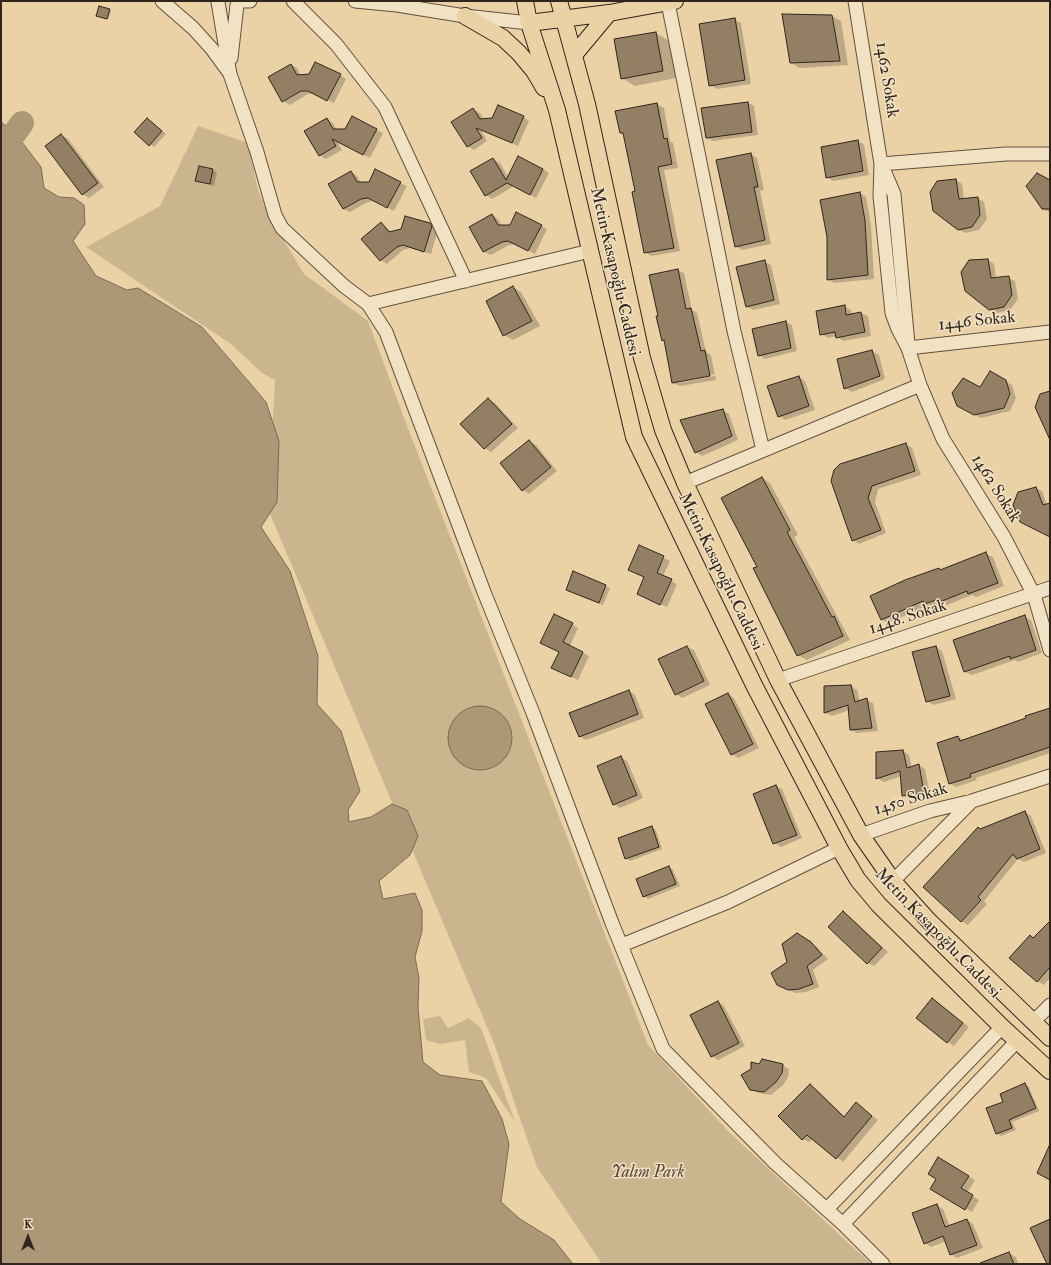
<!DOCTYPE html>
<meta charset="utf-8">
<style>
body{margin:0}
#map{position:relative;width:1051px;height:1265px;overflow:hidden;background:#ebd2a5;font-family:"IM FELL Double Pica",serif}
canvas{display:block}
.frame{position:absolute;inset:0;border:2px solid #31261e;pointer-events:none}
.north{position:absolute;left:8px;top:1217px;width:40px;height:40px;-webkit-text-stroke:3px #f2e2c4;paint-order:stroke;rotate:0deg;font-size:11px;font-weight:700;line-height:16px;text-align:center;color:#31261e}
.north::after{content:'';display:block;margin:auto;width:14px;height:18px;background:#31261e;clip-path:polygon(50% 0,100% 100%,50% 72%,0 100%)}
</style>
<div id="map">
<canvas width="1051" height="1265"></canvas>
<div class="frame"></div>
<div class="north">K</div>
</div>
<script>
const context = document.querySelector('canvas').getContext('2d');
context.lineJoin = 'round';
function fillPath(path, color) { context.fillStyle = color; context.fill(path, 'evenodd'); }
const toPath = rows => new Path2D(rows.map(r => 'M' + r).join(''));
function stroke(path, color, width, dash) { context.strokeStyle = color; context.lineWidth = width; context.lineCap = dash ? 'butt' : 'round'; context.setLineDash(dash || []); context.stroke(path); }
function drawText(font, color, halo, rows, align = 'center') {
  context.font = font + ' "IM FELL Double Pica",serif'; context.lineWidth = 3; context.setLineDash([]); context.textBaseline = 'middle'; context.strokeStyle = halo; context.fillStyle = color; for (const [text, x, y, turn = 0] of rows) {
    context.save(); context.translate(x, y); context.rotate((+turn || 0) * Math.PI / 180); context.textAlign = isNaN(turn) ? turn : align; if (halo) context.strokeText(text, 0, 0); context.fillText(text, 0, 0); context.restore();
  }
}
const green = toPath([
 [198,126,248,143,258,190,268,214,304,274,368,321,404,418,648,1045,730,1133,871,1264,602,1264,537,1167,493,1041,268,509,275,380,262,373,231,344,86,247,160,206],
 [440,1016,448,1028,469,1018,481,1028,515,1122,486,1078,469,1072,465,1040,440,1044,426,1040,423,1019]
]);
const water = toPath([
 [1,122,15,133,41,167,44,188,59,197,74,198,84,205,85,224,73,241,96,276,127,290,138,288,202,327,266,402,279,441,277,502,261,527,290,571,318,656,317,704,341,731,360,791,348,810,349,822,371,817,392,804,407,810,418,836,410,855,379,881,383,899,415,893,422,910,422,931,415,957,419,978,418,1008,423,1062,440,1075,482,1081,502,1119,509,1144,501,1202,520,1219,554,1240,573,1264,1,1264,1,122],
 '448 738a32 32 0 1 1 64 0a32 32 0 1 1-64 0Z'
]);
const shadow = toPath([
 [109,10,111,11,108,19,99,16],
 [832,16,841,21,848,65,800,68,791,63],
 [734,19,741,23,751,84,717,89,710,85],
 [656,33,669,41,676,78,635,86,622,78],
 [291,65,297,68,301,76,340,75,346,79,334,103,315,94,308,94,290,105,283,101],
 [748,103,754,106,758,135,713,141,707,138],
 [657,104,664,108,670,141,673,143,678,168,664,170,680,251,651,256,645,252,636,192,624,135,621,133],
 [473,109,480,113,484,120,523,117,529,121,518,146,481,130,487,141,474,150,468,146],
 [147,119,166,134,154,147,135,132],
 [327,119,333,123,337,130,376,130,383,133,370,158,337,141,342,150,326,159,319,155],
 [61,135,68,139,104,187,89,198,82,194],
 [858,141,864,145,869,175,833,181,827,177],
 [751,154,757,158,764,190,760,191,771,244,742,250,736,246],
 [493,159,500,163,508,177,543,169,549,173,536,198,514,186,492,199,486,195],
 [199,167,217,172,214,186,197,181],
 [351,172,357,176,361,183,400,183,407,186,394,211,375,201,368,202,350,212,343,209],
 [956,180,962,184,964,199,977,198,984,202,987,219,979,230,965,233,958,229],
 [1050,182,1050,212,1049,212,1042,209],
 [860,193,866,197,871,225,874,279,834,283,828,279,828,237],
 [492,215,498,219,502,226,541,226,547,229,535,254,516,244,509,245,491,255,484,252,470,227],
 [381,223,392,232,430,224,436,227,438,230,431,254,410,248,403,250,387,264,381,260],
 [988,260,994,264,996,279,1009,278,1015,281,1018,299,1010,310,997,313,990,309],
 [765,262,771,265,780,304,753,310,746,306],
 [677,270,684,273,692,310,697,313,706,352,711,355,716,380,680,386,673,383,666,342,662,340,659,317],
 [715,374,715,376,678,383,678,381],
 [513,287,521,292,540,326,513,340,504,335],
 [844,306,851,310,852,315,861,313,868,316,871,336,843,341,837,336,828,338,821,334],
 [786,322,792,325,797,351,765,359,759,355],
 [872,351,879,355,885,379,852,392,845,388],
 [990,373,1012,385,1016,398,1010,411,981,418,963,408,980,389],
 [799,377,805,381,815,410,785,420,779,416],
 [488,399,495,403,518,428,491,452,485,448],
 [722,410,729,414,738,440,702,456,696,452],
 [529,441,536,445,557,471,529,494,523,490],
 [906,445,912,448,921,475,878,489,875,502,886,533,859,544,853,540,832,481],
 [762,478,770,483,798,535,794,537,850,640,807,660,798,655,758,567],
 [1036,488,1042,491,1047,505,1050,504,1050,536],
 [639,546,670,561,663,576,677,584,667,607,644,597,645,577],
 [986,554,993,557,1004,586,976,597,972,595,947,605,944,603,932,607,929,605,888,623,881,619,939,569,942,570],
 [574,573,610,588,603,605,571,592],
 [1025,617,1031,620,1042,653,1018,662,1015,660,972,675,965,672],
 [572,624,578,628,570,646,589,656,578,680,559,671,560,652,548,646],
 [687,647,694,650,710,685,682,698,676,694,660,659],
 [936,647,942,651,956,699,934,705,927,701],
 [851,686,857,690,860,702,867,700,873,703,878,731,857,733,851,730,850,710,832,716,825,713,825,687],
 [629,691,635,695,644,718,586,740,579,736],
 [728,694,734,698,759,748,738,758,732,754],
 [1050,709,1050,753,976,778,977,780,956,787,949,783,958,737,963,740],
 [903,751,909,755,912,768,919,765,925,769,930,796,909,799,903,795,902,776,884,782,877,778],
 [621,757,627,761,643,798,620,808,614,804],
 [776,786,782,789,802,838,781,847,774,843],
 [1025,812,1031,816,1046,853,1024,862,1018,859,984,901,987,904,968,925,961,921,981,830],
 [651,828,656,830,662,849,630,861,626,858],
 [669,867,673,870,680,886,648,899,644,896],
 [843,913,849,916,888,952,874,966,868,963],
 [1050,922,1050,978,1044,985,1037,981,1030,936,1034,938],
 [804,938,817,947,828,959,813,970,819,987,806,992,795,993,785,988,788,962],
 [932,999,969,1027,954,1046,948,1042],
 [718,1002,724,1006,745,1046,718,1060,712,1056],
 [759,1065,782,1065,789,1069,788,1077,783,1085,771,1095,758,1093,751,1089],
 [1025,1084,1029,1087,1039,1111,1012,1122,1016,1130,1001,1136,997,1134,987,1109,1005,1102],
 [810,1086,816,1089,845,1117,856,1104,878,1120,843,1162,813,1139,809,1142,803,1139],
 [938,1159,975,1180,967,1193,979,1200,972,1212,932,1189,938,1179],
 [936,1205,943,1209,950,1227,967,1220,973,1224,983,1248,957,1258,951,1254,946,1241,931,1247,925,1243],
 [1009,1253,1016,1257,1018,1264,987,1264]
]);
const river = toPath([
 [15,133,22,123]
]);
const building = toPath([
 [99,6,110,9,107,19,96,16,99,6],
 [782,14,832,15,840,61,790,63,782,14],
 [735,18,745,80,709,86,699,24,735,18],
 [656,32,663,71,621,79,614,39,656,32],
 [315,62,341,74,327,101,308,91,301,91,282,102,268,77,291,64,297,75,309,74,315,62],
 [748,102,752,132,706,138,701,108,748,102],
 [657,103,664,139,667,138,672,164,658,167,674,248,644,253,632,192,635,191,623,133,620,133,615,111,657,103],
 [498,105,524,116,512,143,476,128,482,138,467,147,451,122,473,108,480,119,492,118,498,105],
 [352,116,377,129,363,155,332,139,336,146,319,156,304,131,327,118,333,129,345,129,352,116],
 [147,118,162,131,149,146,134,132,147,118],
 [61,134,98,183,82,195,45,146,61,134],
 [858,140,863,171,826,178,821,147,858,140],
 [751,153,758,187,754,187,765,240,735,247,716,160,751,153],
 [518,156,543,169,530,195,507,183,485,196,470,171,493,158,506,180,518,156],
 [199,166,213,169,210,184,195,181,199,166],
 [375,169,401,182,387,208,368,198,361,199,343,209,328,184,351,171,357,182,369,182,375,169],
 [1037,173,1050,180,1050,209,1042,209,1026,186,1037,173],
 [956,179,959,199,978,197,980,215,972,227,958,230,933,211,930,192,937,181,956,179],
 [860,192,865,221,868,275,827,280,827,237,820,200,860,192],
 [516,212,542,225,528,251,508,241,502,242,483,252,469,227,492,214,498,225,510,225,516,212],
 [405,216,430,223,432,226,424,252,403,245,397,247,380,261,361,239,381,222,389,232,401,229,405,216],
 [988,259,991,278,1009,276,1012,295,1004,307,989,310,965,291,961,272,969,260,988,259],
 [765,260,774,300,746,307,736,267,765,260],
 [678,269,686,309,691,308,701,351,705,350,710,376,672,383,664,340,662,341,656,316,658,316,649,275,678,269],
 [513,286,532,321,503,336,486,301,513,286],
 [845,305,846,315,861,312,865,332,836,338,835,332,820,335,816,311,845,305],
 [786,321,791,348,758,356,752,329,786,321],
 [872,350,880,376,844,389,837,359,872,350],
 [990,371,1006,380,1010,394,1004,408,974,415,957,406,952,393,963,378,980,387,990,371],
 [799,376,809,406,778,417,767,386,799,376],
 [1050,391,1050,440,1035,407,1040,394,1050,391],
 [488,398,512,424,484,449,460,424,488,398],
 [723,409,732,436,695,453,680,420,723,409],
 [529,440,551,467,522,491,500,463,529,440],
 [906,443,915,471,872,486,868,498,881,530,852,541,831,481,834,470,840,464,906,443],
 [762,477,790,530,787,532,832,617,834,616,843,636,797,656,753,568,757,567,721,498,762,477],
 [1036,487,1043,505,1050,503,1050,537,1020,522,1013,505,1018,492,1036,487],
 [639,545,664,556,657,573,672,579,660,605,637,594,644,577,628,570,639,545],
 [986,552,998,583,968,594,967,591,940,602,939,599,924,604,923,601,881,620,870,596,905,580,939,568,940,570,986,552],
 [573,571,606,585,599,603,566,590,573,571],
 [554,614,573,623,563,642,583,652,571,677,551,668,559,652,540,643,554,614],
 [1025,615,1036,650,1010,659,1010,656,964,672,953,640,1025,615],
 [687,646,704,681,675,695,658,659,687,646],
 [936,646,950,696,926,702,912,652,936,646],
 [851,685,855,702,867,698,872,728,850,730,848,705,824,713,824,686,851,685],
 [629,690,638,714,579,737,569,713,629,690],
 [728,693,753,744,731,755,705,704,728,693],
 [1050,708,1050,747,970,774,971,777,949,784,937,743,958,736,960,741,1026,718,1025,716,1050,708],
 [903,750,907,768,919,764,924,793,902,796,900,771,876,779,876,752,903,750],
 [621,756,637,795,613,805,597,766,621,756],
 [776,785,797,835,773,844,753,794,776,785],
 [1025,811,1040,849,1017,859,1013,854,978,897,981,900,961,922,923,887,978,827,980,829,1025,811],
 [652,826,659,847,625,859,618,838,652,826],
 [669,866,676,884,643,897,636,879,669,866],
 [843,911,882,948,867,964,828,927,843,911],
 [1050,921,1050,967,1037,982,1009,958,1030,935,1033,938,1050,921],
 [797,933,811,942,822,955,807,966,813,984,799,989,788,990,777,985,771,973,787,962,782,944,797,933],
 [932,998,963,1023,947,1043,916,1018,932,998],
 [718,1001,739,1043,711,1057,690,1015,718,1001],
 [762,1059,783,1064,782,1073,776,1082,764,1092,750,1090,741,1075,751,1069,751,1062,759,1064,762,1059],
 [1025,1083,1036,1108,1009,1120,1012,1128,996,1134,986,1108,1003,1102,1000,1094,1025,1083],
 [810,1084,844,1117,856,1102,872,1116,836,1159,807,1135,802,1140,778,1116,810,1084],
 [1050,1144,1050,1180,1037,1173,1050,1144],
 [938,1157,969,1176,961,1188,973,1195,965,1210,930,1189,936,1179,928,1174,938,1157],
 [937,1204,945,1227,967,1219,977,1245,950,1255,943,1236,924,1244,912,1213,937,1204],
 [1050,1219,1050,1264,1047,1264,1030,1228,1050,1219],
 [1009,1252,1014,1264,980,1264,980,1263,1009,1252]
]);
const minor = toPath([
 [162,1,193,28,212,49,228,71],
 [243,1,250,1],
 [293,1,336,44,385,107,466,281],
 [355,1,397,5,465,16,529,23],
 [855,1,881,164,880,196,892,313,898,329,908,348,920,385,943,439,1004,537,1034,595,1050,650],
 [218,2,230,74,257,152,275,215,282,228,299,244,344,286,368,304,386,332,484,592,533,713,612,923,663,1049,775,1163,843,1224,883,1264],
 [668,3,734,331,763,450],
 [231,58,237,5],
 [881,164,1006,154,1050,154],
 [883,168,894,194,908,344],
 [368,304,590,251],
 [908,348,1050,332],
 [685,483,920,385],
 [778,680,1050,588],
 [861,835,930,811,972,801,1050,776],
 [893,881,972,801],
 [622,945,728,902,839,848],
 [1033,1022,1050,1005],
 [827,1209,1002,1027],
 [843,1224,1017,1041]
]);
const major = toPath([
 [525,1,529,23,557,110,634,437,754,685,839,848,858,880,879,905,1002,1027,1050,1071],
 [559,1,587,104,642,358,663,430,685,483,778,680,861,835,893,881,929,921,1050,1038],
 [465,16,503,38,519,53,534,71,544,88],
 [529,23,609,13,675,1],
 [574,55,609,13]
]);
const streetNames = [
 ["1462 Sokak",886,80,81],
 ["Metin Kasapoğlu Caddesi",614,272,77],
 ["1446 Sokak",977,322,-6],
 ["1462 Sokak",995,489,58],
 ["Metin Kasapoğlu Caddesi",720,572,64],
 ["1448. Sokak",908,618,-18],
 ["1450 Sokak",911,800,-17],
 ["Metin Kasapoğlu Caddesi",937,934,46]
];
const parkNames = [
 ["Yalım Park",648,1173]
];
fillPath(green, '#cbb58e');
fillPath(water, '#ac9877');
stroke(water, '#7b6a53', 1);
fillPath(shadow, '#0003');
stroke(river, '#ac9877', 24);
fillPath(building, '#927f64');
stroke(building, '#31261e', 1);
stroke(minor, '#605140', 15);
stroke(major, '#31261e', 18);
stroke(minor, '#f2e2c4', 13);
stroke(major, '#ebd2a5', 16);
drawText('17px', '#31261e', '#f2e2c4', streetNames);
drawText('italic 17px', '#584a3a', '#f2e2c4', parkNames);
</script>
